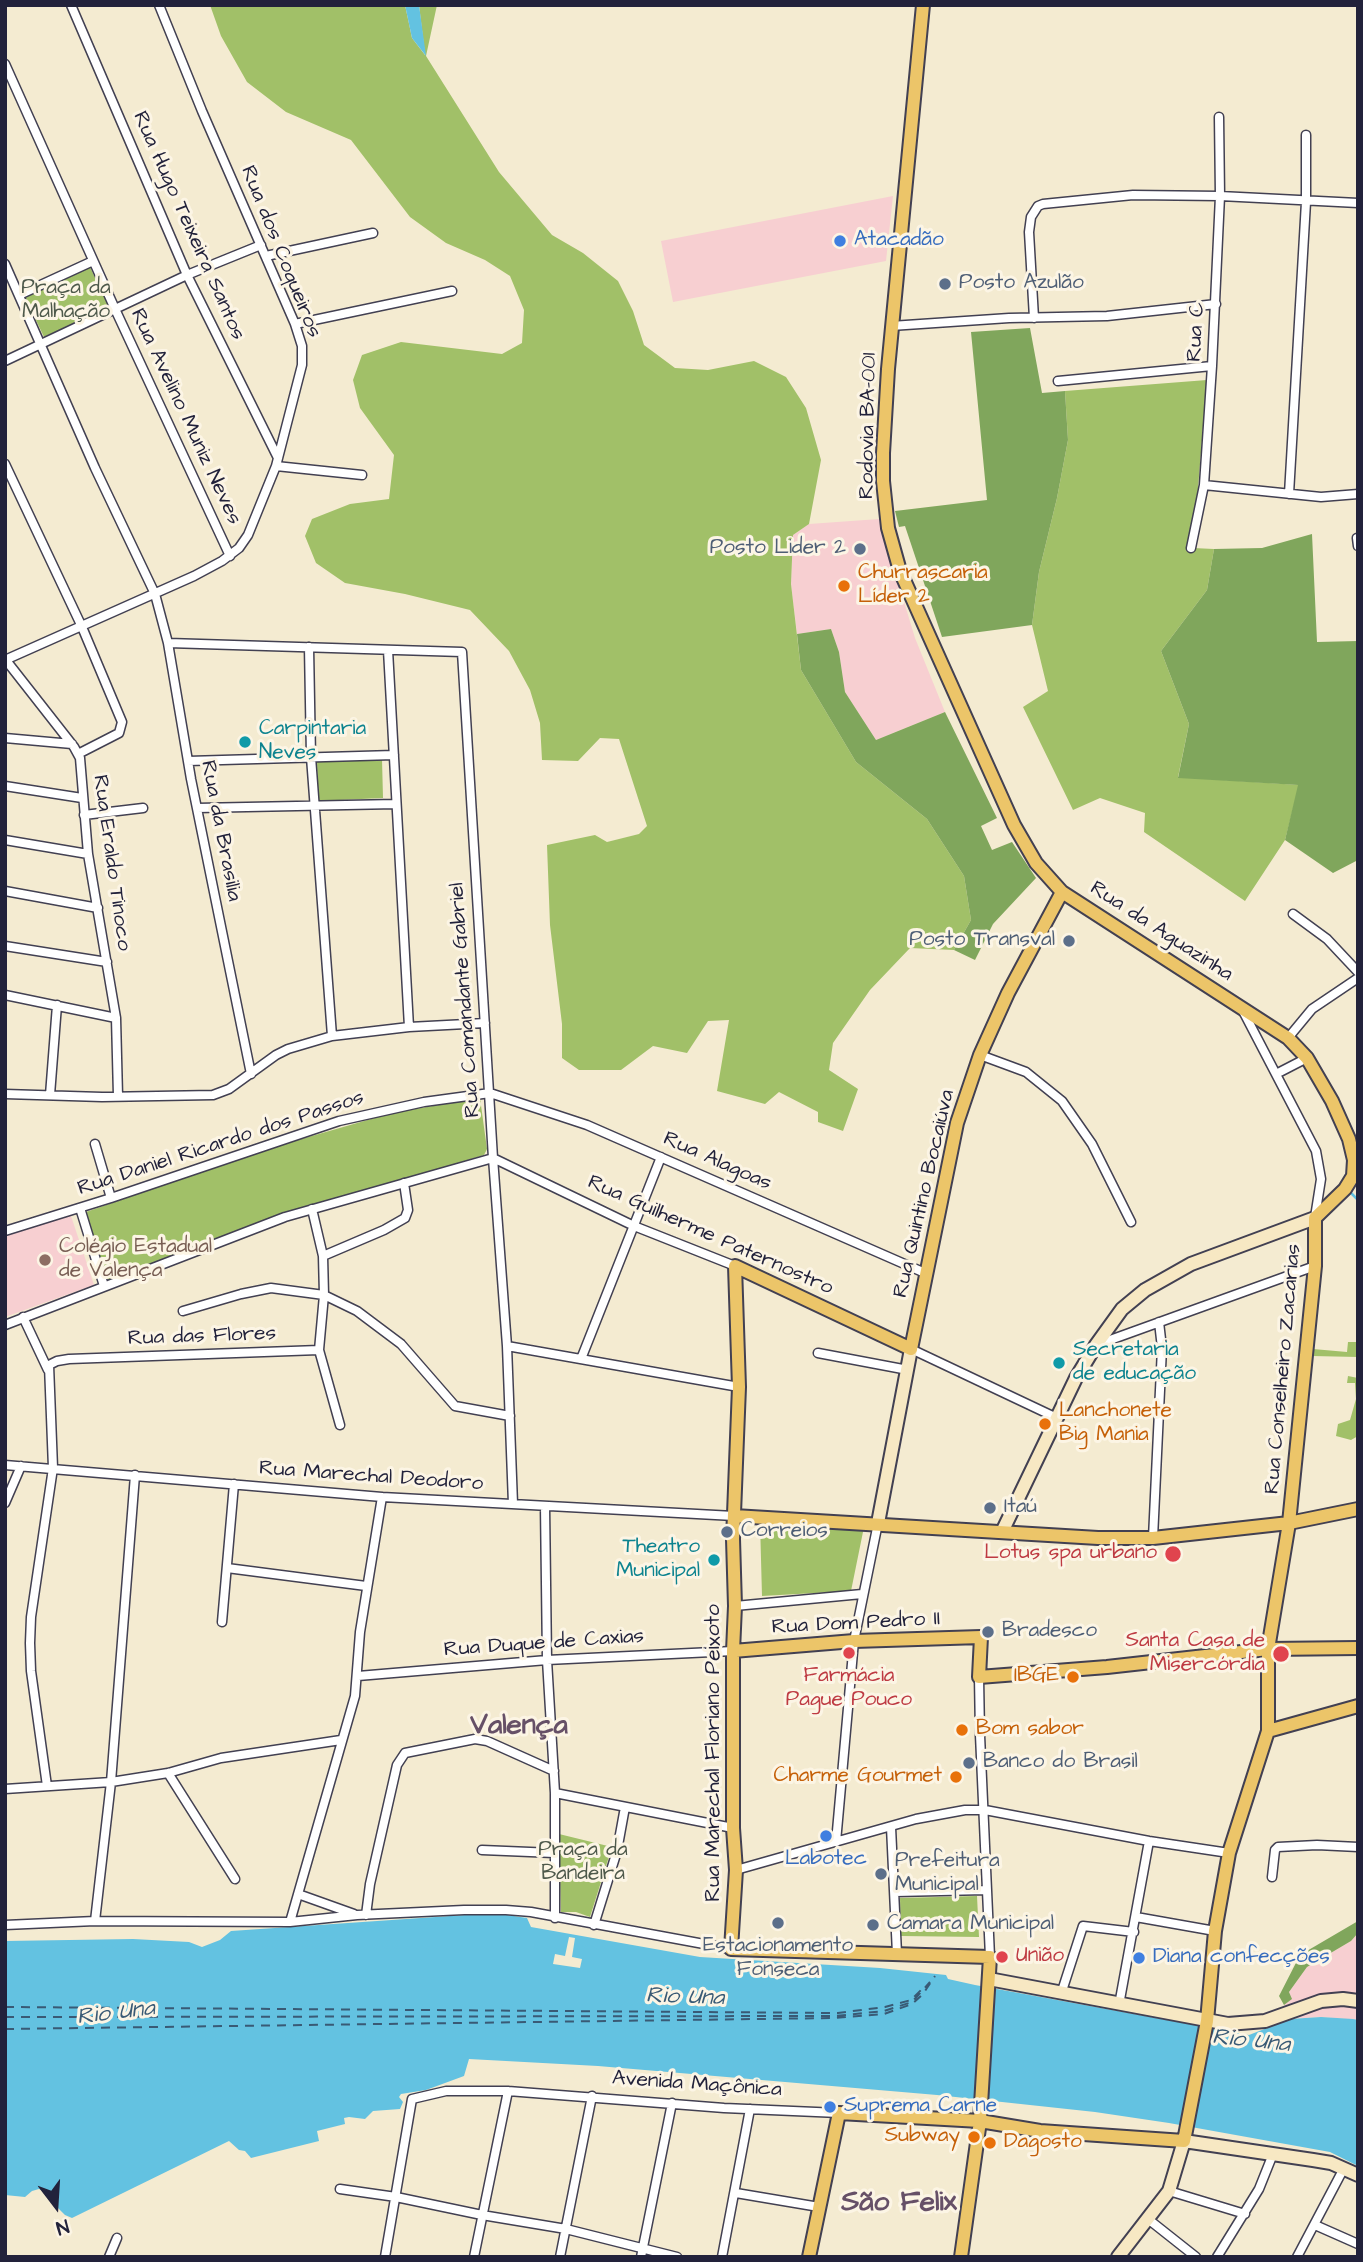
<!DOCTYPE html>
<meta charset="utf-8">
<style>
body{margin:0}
#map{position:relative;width:1363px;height:2262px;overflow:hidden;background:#f4ebd1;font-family:"Architects Daughter",sans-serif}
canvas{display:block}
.frame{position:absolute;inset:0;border:7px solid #22223b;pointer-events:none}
.north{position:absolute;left:21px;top:2171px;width:70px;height:70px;-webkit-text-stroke:5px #fcf5e5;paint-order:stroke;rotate:163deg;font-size:19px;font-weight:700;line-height:28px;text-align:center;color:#22223b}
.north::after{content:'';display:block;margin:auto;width:24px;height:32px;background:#22223b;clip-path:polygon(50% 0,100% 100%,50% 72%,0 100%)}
</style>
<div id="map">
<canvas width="1363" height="2262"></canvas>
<div class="frame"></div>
<div class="north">N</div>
</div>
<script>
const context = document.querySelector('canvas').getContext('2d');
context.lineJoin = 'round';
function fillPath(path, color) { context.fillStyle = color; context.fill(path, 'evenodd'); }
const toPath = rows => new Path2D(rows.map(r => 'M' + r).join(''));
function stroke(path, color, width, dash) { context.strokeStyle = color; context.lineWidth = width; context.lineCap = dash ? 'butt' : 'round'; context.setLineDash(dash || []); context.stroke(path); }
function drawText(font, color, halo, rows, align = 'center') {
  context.font = font + ' "Architects Daughter",sans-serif'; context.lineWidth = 6; context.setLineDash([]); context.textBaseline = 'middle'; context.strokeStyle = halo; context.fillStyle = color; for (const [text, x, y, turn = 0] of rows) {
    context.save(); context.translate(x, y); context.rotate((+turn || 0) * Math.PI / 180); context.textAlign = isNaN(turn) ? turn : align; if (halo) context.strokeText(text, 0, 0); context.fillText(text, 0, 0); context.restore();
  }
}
const built = toPath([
 [893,196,886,261,673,302,661,241],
 [879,519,915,638,945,712,876,740,845,692,839,652,831,629,797,634,791,584,793,535,809,524],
 [70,1213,94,1285,5,1317,5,1235],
 [1358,1933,1358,2020,1321,2017,1290,2019,1284,2005,1291,1999,1289,1992,1307,1967,1351,1941]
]);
const green = toPath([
 [210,5,405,5,412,38,425,55,419,5,437,5,426,56,499,172,552,235,583,253,618,281,633,311,644,345,675,368,708,370,754,361,786,377,806,408,821,460,809,524,793,535,791,584,801,670,856,762,927,819,964,876,971,920,954,950,910,948,870,990,833,1043,829,1070,858,1089,843,1131,818,1122,818,1112,779,1092,765,1104,717,1091,729,1020,708,1021,687,1053,653,1046,621,1070,579,1070,562,1058,562,1024,550,925,547,845,595,835,607,842,639,834,647,826,619,739,600,738,578,761,542,760,540,723,530,690,509,651,470,610,405,594,345,583,316,563,305,536,312,519,350,504,389,499,394,455,360,408,353,380,362,355,401,342,502,354,522,343,524,310,510,276,485,260,446,243,410,217,351,140,286,112,247,82,221,36],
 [89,265,109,307,44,337,24,295],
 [1207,380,1193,548,1214,549,1207,590,1161,651,1189,724,1178,777,1299,785,1285,840,1245,901,1144,832,1145,813,1100,798,1073,810,1023,707,1048,691,1032,625,1039,572,1057,498,1068,440,1065,391],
 [382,759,383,798,318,801,317,762],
 [480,1098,487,1149,484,1155,256,1225,108,1281,86,1212,277,1146,392,1113],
 [1348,1342,1358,1342,1358,1357,1312,1356,1313,1349,1347,1352],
 [1348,1376,1358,1378,1358,1436,1351,1440,1336,1436,1338,1424,1350,1420,1356,1399,1355,1383,1347,1383],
 [760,1522,864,1527,851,1591,762,1596],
 [559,1834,612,1847,590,1917,576,1912,561,1912],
 [977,1896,979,1937,901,1936,900,1898]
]);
const forest = toPath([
 [1030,328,1042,393,1065,391,1068,440,1057,498,1039,572,1032,625,942,637,905,526,899,527,895,511,987,500,971,332],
 [1312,534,1317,642,1358,641,1358,860,1333,873,1285,840,1298,785,1178,778,1189,724,1161,651,1207,590,1214,549,1262,548],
 [831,629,839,652,845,692,876,740,945,712,997,818,981,826,992,850,1012,842,1036,878,993,924,975,960,954,950,971,920,964,876,927,819,856,762,801,670,797,634],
 [1358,1921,1358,1933,1351,1941,1307,1967,1289,1992,1292,1999,1284,2005,1279,1996,1300,1955]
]);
const water = toPath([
 [405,5,419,5,426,56,412,38],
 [494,1913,527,1918,531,1927,700,1957,880,1968,946,1975,948,1979,975,1985,1249,2035,1290,2019,1321,2017,1353,2019,1358,2020,1358,2166,1330,2152,1169,2123,1095,2112,937,2095,598,2066,469,2059,464,2076,426,2090,401,2094,399,2097,403,2102,400,2109,373,2111,365,2119,349,2117,344,2118,345,2124,317,2131,319,2141,251,2158,245,2151,239,2150,229,2141,72,2218,65,2215,58,2208,50,2195,39,2189,32,2191,25,2197,5,2195,5,1941,133,1939,189,1942,202,1947,220,1940,231,1931]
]);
const pier = toPath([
 [569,1937,575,1938,572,1957,582,1959,580,1968,553,1964,555,1954,565,1956]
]);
const stream = toPath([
 [1351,1193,1358,1200]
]);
const ferry = toPath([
 [5,2007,838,2013,885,2007,911,2000,922,1989],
 [5,2017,835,2016,884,2011,912,2002,930,1982],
 [5,2029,834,2018,884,2014,912,2004,923,1994,935,1976]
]);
const street = toPath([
 [71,5,187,275,278,458],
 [5,64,115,309,230,556],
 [266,256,373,233],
 [5,264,95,468,155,594,168,643,191,779,251,1074],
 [19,295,93,261],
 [1034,318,1029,232,1031,217,1038,206,1043,204,1133,195,1220,196,1358,203],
 [295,324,452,291],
 [891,326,1009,318,1107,316,1216,304],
 [5,361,187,275,261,245],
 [1058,381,1212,366],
 [5,464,82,627,122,722,119,733,78,754],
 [276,466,362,475],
 [1204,485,1321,497,1358,494],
 [1289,494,1306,202,1306,135],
 [1357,538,1358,546],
 [1191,548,1204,485,1212,366,1220,196,1219,117],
 [168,643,462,652,493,1158,507,1346,513,1504],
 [309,647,311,757,332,1036],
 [388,650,409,1027],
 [5,659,74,747,80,758,88,854,116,1018,118,1096],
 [5,660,194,576,222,561,239,548,248,535,276,466,302,365,302,346,295,324,202,111,159,5],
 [5,738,72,744],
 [188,761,394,755],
 [5,786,82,798],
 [197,808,396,804],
 [84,815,143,808],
 [5,840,88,854],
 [5,891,98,908],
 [1293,914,1327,939,1358,972],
 [5,946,107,962],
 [5,995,116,1018],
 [1243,1011,1316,1151,1321,1179,1315,1217],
 [1288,1038,1312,1009,1358,978],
 [980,1055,1026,1072,1062,1101,1092,1144,1131,1222],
 [1276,1074,1307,1058],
 [5,1094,102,1097,213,1095,229,1089,276,1055,288,1049,332,1036,409,1027,485,1023],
 [50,1095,57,1005],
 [95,1144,111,1198],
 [80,1208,104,1286],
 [5,1231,111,1198,339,1121,424,1102,490,1093,587,1125,925,1273],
 [323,1256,384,1230,405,1218,408,1210,404,1183],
 [183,1311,241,1294,271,1288,324,1295,357,1311,401,1344,455,1406,510,1416],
 [23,1317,48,1370],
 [5,1325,285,1217,493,1158,634,1226,735,1266],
 [1099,1344,1315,1266],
 [507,1346,739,1387],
 [911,1349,1057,1418],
 [319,1350,340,1425],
 [818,1353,908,1370],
 [581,1359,661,1157],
 [5,1465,382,1497,734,1516],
 [5,1503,21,1466],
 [545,1506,547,1660,555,1793,555,1918],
 [1153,1538,1162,1348,1159,1322],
 [227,1568,366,1586],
 [735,1606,862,1594],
 [222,1622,234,1484],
 [358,1676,547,1660,733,1651],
 [979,1677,980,1735,990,1957],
 [168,1773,235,1879],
 [47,1786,31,1671,30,1643,31,1617,53,1468,49,1365,57,1361,69,1359,319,1350,324,1295,323,1256,312,1209],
 [5,1789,111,1782,168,1773,221,1758,341,1740],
 [555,1793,733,1828],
 [891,1827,897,1954],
 [836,1842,854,1641,878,1523],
 [482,1850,554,1853],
 [736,1870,916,1819,965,1810,985,1810,1149,1841,1229,1853],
 [1272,1877,1275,1850,1278,1847,1317,1845,1358,1847],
 [895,1892,986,1890],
 [298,1894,354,1914],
 [366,1915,370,1884,397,1765,405,1753,475,1739,487,1741,554,1771],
 [1136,1917,1215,1931],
 [95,1921,111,1782,135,1475],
 [290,1922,355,1696,360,1632,382,1497],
 [5,1925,95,1921,290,1922,357,1915,464,1910,506,1910,531,1912,731,1949],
 [594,1925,617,1851,625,1807],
 [1061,1994,1083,1926,1134,1932],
 [1119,2005,1149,1841],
 [340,2189,396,2197,482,2215,566,2229,677,2257],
 [1169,2191,1245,2214],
 [736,2193,819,2207],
 [1148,2219,1196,2257],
 [1315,2225,1358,2244],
 [109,2257,117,2238],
 [385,2257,412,2099,446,2091,508,2091,724,2108,839,2113],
 [474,2257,508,2091],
 [560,2257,592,2096],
 [641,2257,672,2103],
 [722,2257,750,2109],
 [1217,2257,1259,2189,1273,2154],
 [1297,2257,1344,2168]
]);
const secondary = toPath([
 [878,1523,911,1349],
 [1002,1532,1076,1378,1096,1345,1122,1309,1145,1290,1191,1264,1315,1218],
 [989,1979,1228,2024,1265,2021,1321,2001,1343,1999,1358,2001],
 [1118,2257,1169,2191,1184,2141,1313,2160,1331,2163,1358,2175]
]);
const primary = toPath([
 [734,1516,1098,1538,1153,1538,1289,1523,1358,1509],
 [733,1651,854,1641,981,1637,979,1677,1107,1667,1268,1649,1358,1648],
 [1268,1731,1358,1706],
 [809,2257,839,2113,980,2121,1040,2131,1184,2141,1207,2021,1215,1931,1229,1853,1268,1731,1268,1649,1289,1523,1315,1266,1315,1218,1345,1189,1353,1176,1354,1160,1349,1139,1332,1101,1307,1058,1288,1038,1062,892,1036,863,1014,825,900,571,888,528,883,481,883,453,888,369,923,5],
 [961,2257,980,2121,990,1957,731,1949,736,1870,733,1828,733,1651,735,1606,733,1539,739,1387,735,1266,911,1349,957,1123,980,1055,1008,993,1062,892]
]);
const markers = [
 [840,241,7,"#3f7fe0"],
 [945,284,7,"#5c6f8a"],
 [860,549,7,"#5c6f8a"],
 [844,586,7,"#e8710a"],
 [245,742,7,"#0f9aa8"],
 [1069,941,7,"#5c6f8a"],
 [45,1260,7,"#8d6e63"],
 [1059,1363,7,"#0f9aa8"],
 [1045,1424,7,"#e8710a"],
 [990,1508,7,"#5c6f8a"],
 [727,1532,7,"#5c6f8a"],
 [1173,1554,9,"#e0444e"],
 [714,1560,7,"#0f9aa8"],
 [988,1632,7,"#5c6f8a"],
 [849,1653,7,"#e0444e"],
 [1281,1654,9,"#e0444e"],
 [1073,1677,7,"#e8710a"],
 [962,1730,7,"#e8710a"],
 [969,1763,7,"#5c6f8a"],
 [956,1777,7,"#e8710a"],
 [826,1836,7,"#3f7fe0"],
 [881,1874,7,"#5c6f8a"],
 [778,1923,7,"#5c6f8a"],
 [873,1925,7,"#5c6f8a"],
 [1002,1957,7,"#e0444e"],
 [1139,1958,7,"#3f7fe0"],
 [830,2107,7,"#3f7fe0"],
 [974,2137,7,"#e8710a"],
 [990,2143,7,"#e8710a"]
];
const streetNames = [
 ["Rua Hugo Teixeira Santos",188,226,66],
 ["Rua dos Coqueiros",280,252,68],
 ["Rua C",1197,332,-87],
 ["Rua Avelino Muniz Neves",185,417,65],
 ["Rodovia BA-001",869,426,-89],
 ["Rua da Brasilia",220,831,79],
 ["Rua Eraldo Tinoco",111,863,82],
 ["Rua da Aguazinha",1161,932,33],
 ["Rua Comandante Gabriel",466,1000,-94],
 ["Rua Daniel Ricardo dos Passos",221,1144,-18],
 ["Rua Alagoas",717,1162,24],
 ["Rua Quintino Bocaiúva",925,1194,-77],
 ["Rua Guilherme Paternostro",710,1236,24],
 ["Rua das Flores",202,1337,-2],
 ["Rua Conselheiro Zacarias",1284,1369,-85],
 ["Rua Marechal Deodoro",371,1477,4],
 ["Rua Dom Pedro II",856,1624,-3],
 ["Rua Duque de Caxias",544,1644,-4],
 ["Rua Marechal Floriano Peixoto",715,1753,-90],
 ["Avenida Maçônica",697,2085,4]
];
const shopNames = [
 ["Atacadão",854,241],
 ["Labotec",826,1860,"center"],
 ["Diana confecções",1153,1958],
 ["Suprema Carne",844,2107]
];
const serviceNames = [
 ["Posto Azulão",959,284],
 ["Posto Lider 2",846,549,"right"],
 ["Posto Transval",1055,941,"right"],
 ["Itaú",1004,1508],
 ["Correios",741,1532],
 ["Bradesco",1002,1632],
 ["Banco do Brasil",983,1763],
 ["Prefeitura",895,1862],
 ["Municipal",895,1886],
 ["Camara Municipal",887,1925],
 ["Estacionamento",778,1947,"center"],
 ["Fonseca",778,1971,"center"]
];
const parkNames = [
 ["Praça da",66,289],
 ["Malhação",66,313],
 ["Praça da",583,1851],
 ["Bandeira",583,1875]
];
const foodNames = [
 ["Churrascaria",858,574],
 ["Líder 2",858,598],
 ["Lanchonete",1059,1412],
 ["Big Mania",1059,1436],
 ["IBGE",1059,1677,"right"],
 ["Bom sabor",976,1730],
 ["Charme Gourmet",942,1777,"right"],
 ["Subway",960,2137,"right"],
 ["Dagosto",1004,2143]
];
const cultureNames = [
 ["Carpintaria",259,730],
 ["Neves",259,754],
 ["Secretaria",1073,1351],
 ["de educação",1073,1375],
 ["Theatro",700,1548,"right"],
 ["Municipal",700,1572,"right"]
];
const educationNames = [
 ["Colégio Estadual",59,1248],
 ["de Valença",59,1272]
];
const healthNames = [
 ["Lotus spa urbano",1157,1554],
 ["Santa Casa de",1265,1642],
 ["Misercórdia",1265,1666],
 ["Farmácia",849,1677,"center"],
 ["Pague Pouco",849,1701,"center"],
 ["União",1016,1957,"left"]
];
const waterNames = [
 ["Rio Una",685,1998,2],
 ["Rio Una",116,2014,-7],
 ["Rio Una",1251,2042,6]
];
const districtNames = [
 ["Valença",519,1727],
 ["São Felix",899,2204]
];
fillPath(built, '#f7cfd1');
fillPath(green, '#a1c068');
fillPath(forest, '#80a65c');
fillPath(water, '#63c2e1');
fillPath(pier, '#f4ebd1');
stroke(stream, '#63c2e1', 2.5);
stroke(ferry, '#395a75', 2, [9, 7]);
stroke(street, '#424052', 11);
stroke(secondary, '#424052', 16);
stroke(primary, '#424052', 16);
stroke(street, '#fff', 8);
stroke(secondary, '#f7e8c3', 12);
stroke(primary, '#ecc569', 12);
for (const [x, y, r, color] of markers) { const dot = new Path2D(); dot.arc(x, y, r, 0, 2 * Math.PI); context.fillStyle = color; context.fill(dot); stroke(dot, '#fcf5e5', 2.5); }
drawText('21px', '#22223b', '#fcf5e5', streetNames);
drawText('21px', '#366cbe', '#fcf5e5', shopNames, 'left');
drawText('21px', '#4e5e75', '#fcf5e5', serviceNames, 'left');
drawText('21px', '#4e594b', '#fcf5e5', parkNames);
drawText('21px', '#c56008', '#fcf5e5', foodNames, 'left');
drawText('21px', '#0d838f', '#fcf5e5', cultureNames, 'left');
drawText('21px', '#785e54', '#fcf5e5', educationNames, 'left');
drawText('21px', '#be3a42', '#fcf5e5', healthNames, 'right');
drawText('italic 23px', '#395a75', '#fcf5e5', waterNames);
drawText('bold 28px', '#665067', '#fcf5e5', districtNames);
</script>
